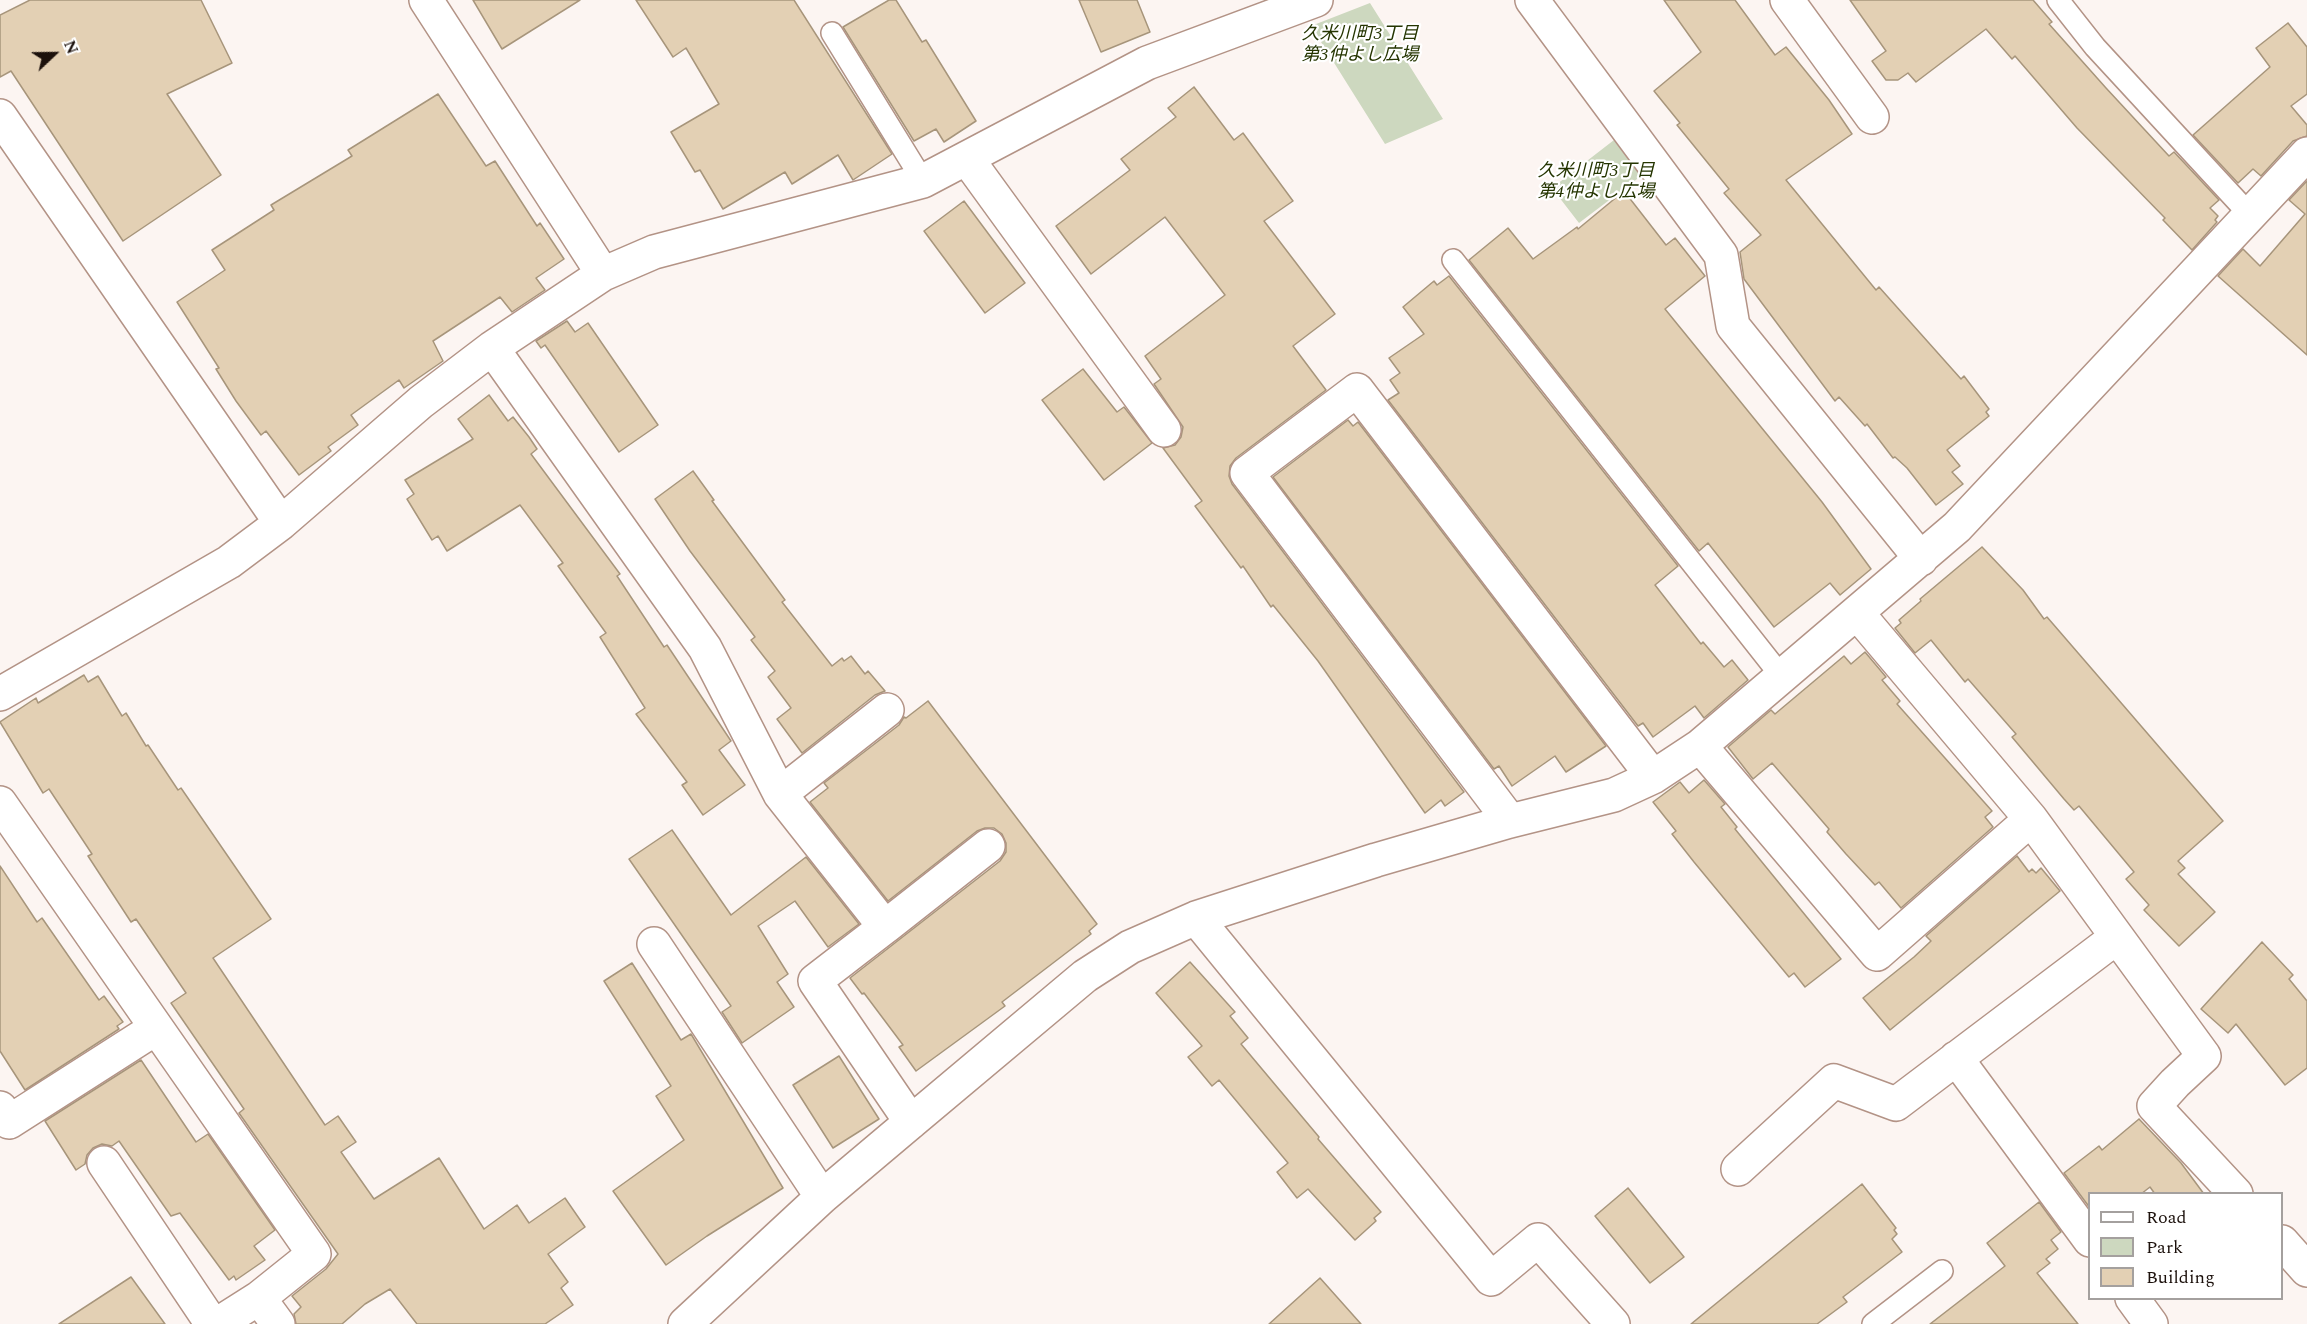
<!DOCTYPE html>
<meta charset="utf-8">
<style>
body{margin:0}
#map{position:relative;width:2307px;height:1324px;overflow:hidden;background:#fcf5f2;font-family:Spectral,serif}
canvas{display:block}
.legend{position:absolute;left:2088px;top:1192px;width:195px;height:108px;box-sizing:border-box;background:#fff;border:2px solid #a4a09e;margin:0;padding:8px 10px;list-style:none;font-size:18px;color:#1c110c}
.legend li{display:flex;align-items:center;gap:12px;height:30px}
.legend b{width:30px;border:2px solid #a4a09e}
.north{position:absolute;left:24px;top:24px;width:60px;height:60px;-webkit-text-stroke:4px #fff;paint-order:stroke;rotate:68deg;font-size:16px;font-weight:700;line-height:24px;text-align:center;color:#1c110c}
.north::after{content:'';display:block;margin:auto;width:21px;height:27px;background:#1c110c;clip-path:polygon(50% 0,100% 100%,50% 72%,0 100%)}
</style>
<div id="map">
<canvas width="2307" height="1324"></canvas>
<ul class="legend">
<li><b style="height:8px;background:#fff"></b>Road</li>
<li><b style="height:16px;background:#cdd8bf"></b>Park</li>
<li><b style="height:16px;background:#e3d0b4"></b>Building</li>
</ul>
<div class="north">N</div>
</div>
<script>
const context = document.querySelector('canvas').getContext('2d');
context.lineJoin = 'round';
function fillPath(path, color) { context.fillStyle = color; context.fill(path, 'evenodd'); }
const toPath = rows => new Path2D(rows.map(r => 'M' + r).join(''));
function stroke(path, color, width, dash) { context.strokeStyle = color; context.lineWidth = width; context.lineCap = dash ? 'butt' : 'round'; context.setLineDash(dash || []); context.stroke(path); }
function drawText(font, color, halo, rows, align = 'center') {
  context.font = font + ' Spectral,"Noto Sans JP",serif'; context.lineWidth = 4.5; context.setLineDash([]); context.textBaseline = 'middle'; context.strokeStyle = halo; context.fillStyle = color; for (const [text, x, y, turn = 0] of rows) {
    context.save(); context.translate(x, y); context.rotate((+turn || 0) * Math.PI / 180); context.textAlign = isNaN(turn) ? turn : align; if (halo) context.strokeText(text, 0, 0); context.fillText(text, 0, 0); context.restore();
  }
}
const green = toPath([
 [1370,3,1443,119,1385,144,1311,26],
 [1614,140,1641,176,1579,223,1552,188]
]);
const building = toPath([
 [30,0,201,0,232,63,167,94,221,175,123,241,11,71,0,77,0,15,30,0],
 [473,0,580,0,502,49,473,0],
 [636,0,794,0,892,154,853,180,838,155,792,184,785,172,723,209,700,170,695,172,671,132,719,104,686,48,673,57,636,0],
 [889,0,896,0,922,42,926,40,976,121,944,142,936,129,914,141,843,27,889,0],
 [1079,0,1137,0,1150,32,1101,52,1079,0],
 [1664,0,1735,0,1775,55,1786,47,1829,100,1852,134,1786,180,1876,290,1879,287,1961,379,1964,376,1989,409,1986,412,1989,416,1947,450,1960,466,1952,472,1963,484,1936,505,1907,468,1895,457,1893,458,1867,424,1865,426,1839,397,1835,401,1744,279,1740,252,1761,235,1724,193,1729,189,1677,125,1680,123,1654,91,1701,52,1664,0],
 [1850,0,2033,0,2052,22,2049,24,2106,88,2169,156,2174,152,2219,200,2210,208,2218,216,2215,220,2217,222,2192,250,2163,220,2165,218,2077,128,2015,56,2012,59,1986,29,1916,82,1908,73,1898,80,1886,80,1872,61,1886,51,1850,0],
 [2288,23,2307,47,2307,94,2291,106,2307,125,2307,136,2293,141,2261,176,2253,169,2238,183,2193,135,2270,67,2256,48,2288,23],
 [1194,87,1234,140,1243,133,1293,201,1264,221,1335,314,1293,346,1326,390,1236,458,1230,466,1229,476,1232,484,1464,792,1445,806,1441,800,1425,813,1318,661,1273,605,1271,607,1243,566,1241,568,1195,506,1202,501,1163,448,1175,445,1181,437,1183,427,1154,384,1161,379,1145,356,1225,295,1165,217,1091,274,1056,226,1130,170,1121,159,1176,117,1168,108,1194,87],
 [438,94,486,166,495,161,537,226,540,223,564,259,536,278,545,290,512,312,500,297,433,341,443,361,404,388,399,380,351,415,358,425,328,447,331,451,299,475,266,431,261,435,236,401,216,369,219,368,177,302,225,270,212,250,274,210,271,205,352,156,348,150,438,94],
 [2307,181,2307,355,2218,276,2243,249,2260,266,2305,214,2289,200,2307,181],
 [1624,191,1666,245,1675,238,1705,276,1665,309,1822,502,1871,569,1840,595,1830,583,1774,627,1708,543,1699,551,1469,260,1508,228,1533,259,1577,227,1578,229,1624,191],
 [964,201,1025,283,985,313,924,231,964,201],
 [1449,276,1678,566,1655,585,1701,644,1703,642,1724,667,1732,660,1748,680,1704,718,1695,706,1653,737,1643,723,1638,726,1388,400,1399,393,1390,380,1400,373,1389,358,1424,334,1403,307,1434,281,1437,285,1449,276],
 [567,321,575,332,588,323,658,425,619,452,545,345,541,348,536,341,567,321],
 [1083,369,1117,412,1124,407,1152,443,1104,480,1042,400,1083,369],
 [489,395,508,421,513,417,529,437,537,449,531,454,620,574,617,576,664,647,667,645,731,741,719,750,745,785,703,815,682,785,687,782,636,714,645,708,600,637,606,633,558,566,563,563,520,505,447,551,438,536,432,540,407,499,414,494,405,480,473,439,458,419,489,395],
 [1348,420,1353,426,1358,422,1606,746,1566,772,1555,756,1512,786,1499,766,1494,769,1273,477,1348,420],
 [693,471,714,500,712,501,785,600,782,602,832,666,842,658,844,661,851,656,865,674,868,671,885,691,875,695,802,753,777,719,791,708,768,677,775,671,751,640,755,637,690,551,655,499,693,471],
 [1982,547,2023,590,2044,619,2047,617,2085,661,2223,821,2178,861,2185,868,2178,874,2215,912,2179,946,2144,910,2149,905,2126,879,2134,872,2079,806,2074,810,2064,799,2012,737,2016,734,1968,679,1965,682,1931,640,1915,653,1895,628,1901,623,1899,620,1921,601,1920,599,1982,547],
 [1865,652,1886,677,1882,680,1900,701,1897,704,1992,811,1985,817,1993,827,1901,908,1879,882,1875,885,1846,854,1827,832,1829,829,1772,763,1753,779,1728,747,1771,710,1775,714,1844,656,1851,664,1865,652],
 [84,675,88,682,98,676,122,716,126,713,146,746,148,745,178,790,181,788,271,919,213,958,325,1125,338,1116,356,1142,341,1152,374,1199,439,1158,484,1229,517,1205,529,1223,565,1198,585,1227,548,1254,568,1282,561,1288,573,1305,545,1324,417,1324,390,1289,365,1304,342,1324,296,1324,294,1314,301,1307,292,1296,326,1269,338,1254,239,1113,244,1109,171,1003,186,993,136,919,131,922,88,856,92,854,49,789,43,793,0,722,36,698,38,703,84,675],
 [928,701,1097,924,1089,931,1091,934,1002,1002,1005,1006,916,1071,899,1047,903,1045,864,993,862,994,850,978,1000,861,1006,852,1006,843,1002,834,994,828,985,828,977,831,888,901,810,802,828,788,824,783,899,725,904,717,906,718,928,701],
 [1704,780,1725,804,1721,807,1737,827,1735,829,1841,959,1805,987,1794,973,1789,977,1694,862,1672,834,1676,831,1653,802,1680,782,1689,793,1704,780],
 [672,830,731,915,806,857,859,924,828,947,795,901,758,926,788,974,777,982,794,1007,742,1043,722,1012,731,1006,629,859,672,830],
 [2017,856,2029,872,2032,869,2036,873,2041,868,2060,891,1890,1030,1863,998,1914,957,1931,941,1926,936,2017,856],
 [0,866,37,922,42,918,99,1000,104,996,123,1022,117,1026,119,1029,25,1090,0,1051,0,866],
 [2262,942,2293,975,2289,979,2307,1001,2307,1068,2285,1085,2236,1024,2228,1033,2201,1009,2262,942],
 [1190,962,1235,1012,1230,1016,1248,1038,1241,1044,1319,1137,1318,1139,1381,1212,1374,1218,1376,1221,1355,1240,1308,1189,1297,1198,1277,1172,1288,1163,1219,1080,1212,1086,1188,1057,1202,1046,1156,993,1190,962],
 [632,963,681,1040,691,1034,783,1188,707,1236,666,1265,613,1191,684,1140,656,1096,671,1086,604,981,632,963],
 [839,1056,879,1119,833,1148,793,1085,839,1056],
 [141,1060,196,1142,208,1134,275,1230,254,1246,265,1260,236,1280,234,1276,229,1280,180,1213,171,1216,119,1141,112,1146,102,1144,93,1148,87,1155,85,1164,76,1170,45,1121,141,1060],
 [2139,1119,2181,1163,2204,1194,2155,1194,2150,1187,2141,1194,2090,1194,2090,1208,2064,1173,2099,1146,2102,1150,2139,1119],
 [1862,1184,1896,1228,1894,1230,1897,1234,1892,1239,1902,1252,1843,1297,1847,1302,1817,1324,1691,1324,1862,1184],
 [1628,1188,1684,1257,1650,1283,1595,1216,1628,1188],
 [2039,1202,2061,1232,2051,1240,2058,1249,2046,1259,2050,1263,2037,1273,2078,1324,1930,1324,2005,1266,1987,1243,2039,1202],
 [131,1277,165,1324,59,1324,131,1277],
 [1320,1278,1361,1324,1269,1324,1320,1278]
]);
const lane = toPath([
 [2058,0,2095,47,2250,215],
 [832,33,923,181],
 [1453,260,1782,677],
 [1873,1324,1942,1271]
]);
const street = toPath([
 [426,0,603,274],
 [1532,0,1721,255,1733,326,1921,559],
 [1787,0,1872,117],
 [0,116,281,523],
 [968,160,1164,430],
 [492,348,705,648,780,794,885,927,815,981,911,1122],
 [1858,614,2031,819,2204,1056,2175,1083,2154,1106,2236,1194],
 [0,694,229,562,281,523,421,402,492,348,603,274,654,252,923,181,1147,63,1316,0],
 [1700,746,1877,954,2031,819],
 [780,794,887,710],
 [0,803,314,1254,259,1298,218,1324],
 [1510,821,1247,473,1357,390,1653,777],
 [1196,918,1491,1279,1538,1240,1613,1324],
 [885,927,988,846],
 [654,944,822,1197],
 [1956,1058,2090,1240],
 [0,1108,9,1122,156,1028],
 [104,1163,212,1324],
 [1738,1169,1834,1081,1896,1104,2117,937],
 [2282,1242,2307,1270],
 [259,1298,278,1324],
 [2132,1298,2151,1324],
 [685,1324,822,1197,911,1122,1085,976,1130,947,1196,918,1376,860,1510,821,1614,795,1653,777,1700,746,1957,527,2307,154]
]);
const parkNames = [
 ["久米川町3丁目",1360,35],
 ["第3仲よし広場",1360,56],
 ["久米川町3丁目",1596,172],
 ["第4仲よし広場",1596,193]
];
fillPath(green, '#cdd8bf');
fillPath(building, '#e3d0b4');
stroke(building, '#a7957b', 1.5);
stroke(lane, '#b39386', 24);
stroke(street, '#b39386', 36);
stroke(lane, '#fff', 21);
stroke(street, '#fff', 33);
drawText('italic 18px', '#253501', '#fff', parkNames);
</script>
